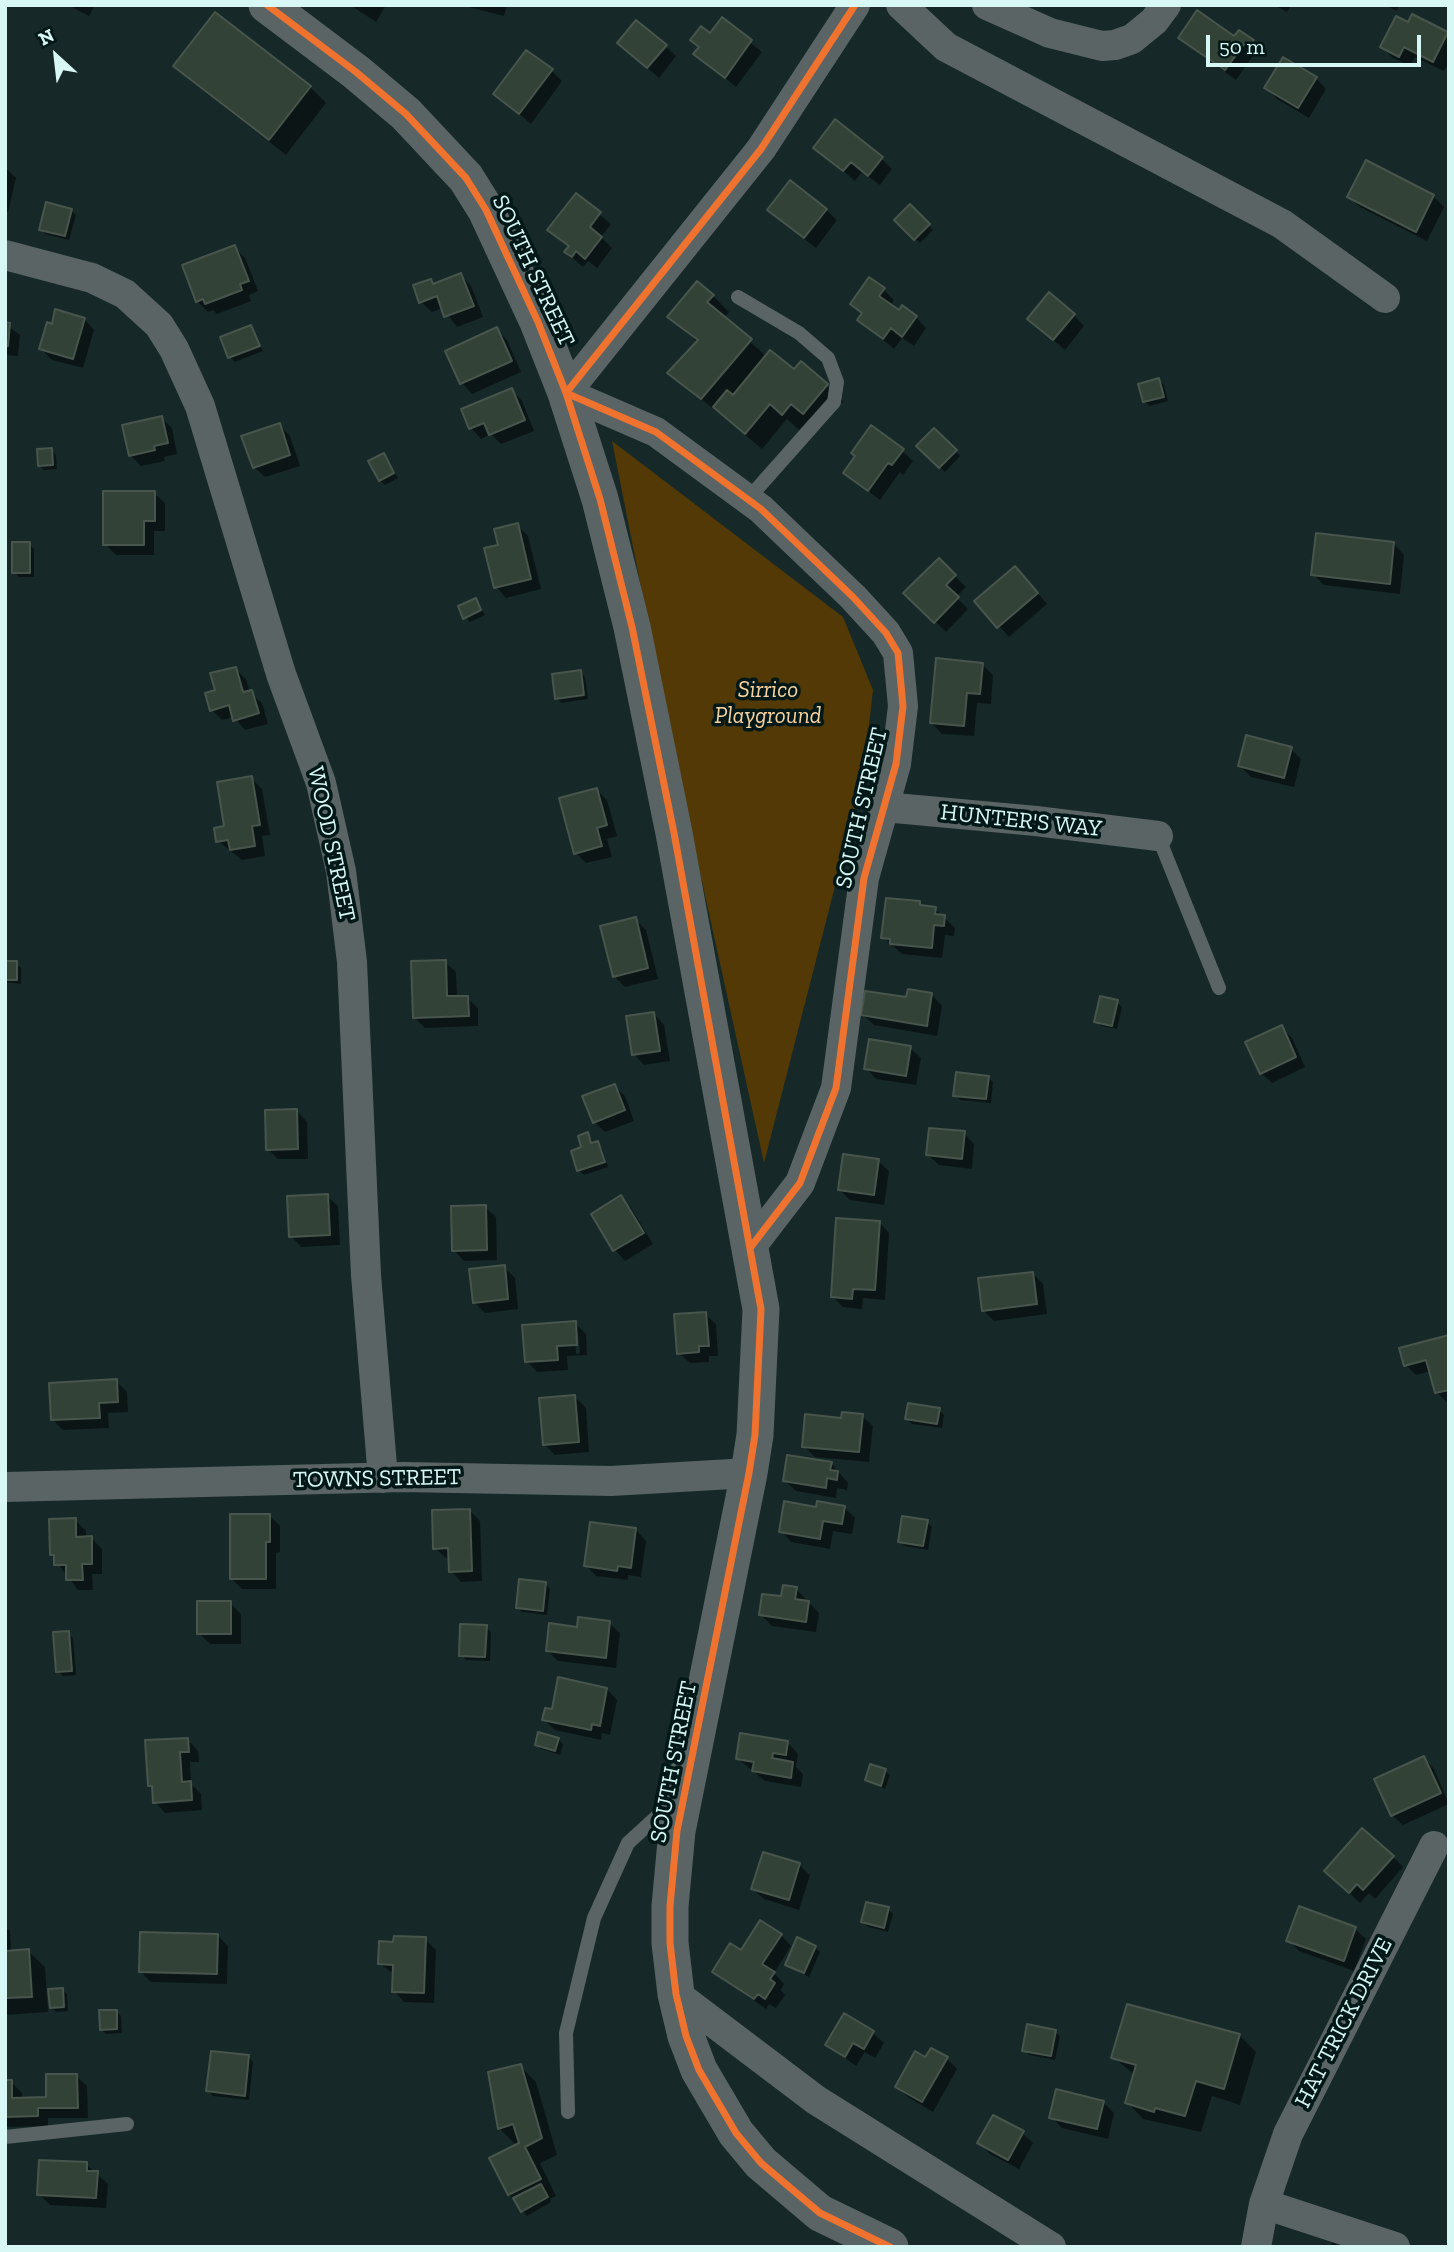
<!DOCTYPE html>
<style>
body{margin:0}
#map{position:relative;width:1454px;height:2252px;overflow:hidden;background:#162928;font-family:"Zilla Slab",serif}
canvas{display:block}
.frame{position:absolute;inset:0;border:7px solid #d8f8f6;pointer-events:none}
.north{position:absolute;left:21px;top:21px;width:70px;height:70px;-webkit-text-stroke:5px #001817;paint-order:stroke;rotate:333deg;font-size:19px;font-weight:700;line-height:28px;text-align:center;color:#d8f8f6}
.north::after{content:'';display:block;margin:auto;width:24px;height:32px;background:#d8f8f6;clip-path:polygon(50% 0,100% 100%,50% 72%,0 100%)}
.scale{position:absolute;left:1206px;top:35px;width:215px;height:32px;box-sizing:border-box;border:4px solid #d8f8f6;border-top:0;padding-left:9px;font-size:21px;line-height:24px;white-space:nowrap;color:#d8f8f6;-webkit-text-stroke:5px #001817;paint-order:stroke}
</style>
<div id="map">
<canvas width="1454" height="2252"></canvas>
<div class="frame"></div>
<div class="north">N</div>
<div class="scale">50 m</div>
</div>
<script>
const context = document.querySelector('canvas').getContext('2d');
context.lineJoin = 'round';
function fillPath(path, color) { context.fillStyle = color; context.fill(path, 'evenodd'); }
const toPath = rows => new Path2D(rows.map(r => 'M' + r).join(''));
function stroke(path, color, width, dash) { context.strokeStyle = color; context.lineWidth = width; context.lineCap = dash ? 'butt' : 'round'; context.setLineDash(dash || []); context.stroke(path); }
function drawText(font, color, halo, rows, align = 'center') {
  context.font = font + ' "Zilla Slab",serif'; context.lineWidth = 7; context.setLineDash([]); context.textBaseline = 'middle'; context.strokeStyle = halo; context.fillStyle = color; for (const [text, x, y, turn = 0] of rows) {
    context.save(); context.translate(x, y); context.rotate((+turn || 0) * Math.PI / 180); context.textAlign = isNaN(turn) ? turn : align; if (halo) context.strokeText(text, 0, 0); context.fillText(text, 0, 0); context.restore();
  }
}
const green = toPath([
 [612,441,843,617,873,690,863,777,764,1163,675,759]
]);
const shadow = toPath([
 [68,5,95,5,89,16],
 [350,5,386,5,376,22],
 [461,5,507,5,504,16],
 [1274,5,1291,5,1287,12],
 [1386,5,1400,5,1396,11],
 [722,20,762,52,736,87,696,54],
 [1409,24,1449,35,1449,62,1444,71,1415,57,1410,66,1393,58,1382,47],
 [1180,37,1253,41,1263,52,1260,57,1255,53,1236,80,1225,72,1246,44,1241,44,1222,70],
 [619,43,665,46,676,56,659,78],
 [175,66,310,87,326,103,286,155,192,82],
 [552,71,562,81,531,124,496,94],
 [1316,78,1326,89,1309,118,1277,99,1267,88],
 [815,147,882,159,892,169,880,185,862,172,855,181],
 [1367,163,1433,196,1444,207,1427,241,1360,207,1349,197],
 [5,167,16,178,8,212,5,212],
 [576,195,611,224,601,237,612,248,597,268,588,261,583,267,577,262,567,252,570,248,549,230],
 [910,207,933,230,920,243,896,220],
 [71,210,76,215,69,240,45,234,41,229],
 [826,210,837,220,816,248,780,220],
 [234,247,245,258,258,291,249,295,251,301,217,314,213,310,208,312,197,301],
 [461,275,471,286,483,317,457,327,443,308,432,312,421,302,430,281,435,285],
 [884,290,894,300,890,306,916,317,926,328,914,346,902,338,894,349,859,320,863,315,852,304],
 [713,296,729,312,724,318,767,357,794,372,801,363,843,401,820,429,809,419,799,430,787,419,762,449,670,373,698,343,670,317],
 [1074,315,1084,326,1065,350,1040,329],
 [84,319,94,330,83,368,52,360,41,349,53,326],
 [5,324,20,335,18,356,5,355],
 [251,327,263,351,235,362,230,357],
 [496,329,507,340,521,372,472,394,462,383,447,352],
 [1159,380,1164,385,1168,401,1150,406,1145,402,1140,385],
 [512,390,522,401,534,431,501,444,491,434,481,439,471,428],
 [161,418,172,428,177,454,164,457,165,461,141,466,130,455],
 [279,425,290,436,300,466,265,477,254,467],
 [934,430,960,456,945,472,918,446],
 [51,450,56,455,57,469,44,470,39,465],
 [902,451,913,461,903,475,900,472,880,500,845,473,857,456],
 [384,455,398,478,385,485,380,480],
 [154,493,165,503,165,531,154,531,154,555,116,555,105,544],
 [517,525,528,536,541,589,506,598,496,587,500,546],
 [29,544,34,549,34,577,19,577,14,572],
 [1394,544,1404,555,1400,594,1324,585,1313,574],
 [939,560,966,587,956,597,968,609,946,632,906,593],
 [1026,579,1047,604,1009,637,999,626],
 [475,601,485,615,470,622,465,617],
 [982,664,993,675,991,704,977,703,974,736,942,734,932,723],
 [235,669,246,679,250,693,262,703,268,724,245,730,234,717,222,720,212,710,217,691],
 [581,672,585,677,588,699,561,703,557,698],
 [1291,749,1301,759,1294,787,1251,777,1240,766],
 [251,778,262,789,270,835,262,836,265,856,242,860,218,841],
 [597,790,607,800,617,836,607,839,612,857,586,863,576,853],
 [919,903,924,907,935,909,955,928,954,936,945,935,942,958,902,954,883,937],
 [635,919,646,930,658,979,625,987,614,976],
 [445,962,456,972,457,998,467,998,478,1008,478,1026,425,1028,414,1017],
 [5,963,16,963,21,968,21,984,5,982],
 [932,995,942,1006,937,1036,874,1025,863,1015],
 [1117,1002,1122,1007,1117,1029,1101,1026,1096,1021],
 [654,1014,664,1025,670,1061,644,1065,634,1054],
 [1281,1027,1292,1038,1305,1067,1272,1083,1261,1073],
 [910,1048,921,1058,916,1085,876,1079,866,1068],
 [988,1077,993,1082,991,1103,960,1100,955,1095],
 [614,1086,625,1096,634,1121,605,1132,594,1122],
 [297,1111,307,1122,308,1159,278,1159,268,1149],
 [964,1133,974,1144,972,1169,939,1165,928,1155],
 [588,1134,594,1144,602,1148,608,1167,584,1175,579,1170],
 [878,1161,889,1171,884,1205,850,1200,840,1190],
 [327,1196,338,1206,340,1245,301,1247,291,1236],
 [621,1197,631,1208,653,1244,625,1261,615,1250,593,1214],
 [485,1207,496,1217,497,1260,464,1261,454,1250],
 [879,1222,889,1233,885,1300,863,1298,862,1309,843,1307,833,1297],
 [504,1267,515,1278,518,1309,485,1313,474,1302],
 [1033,1274,1043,1284,1047,1314,994,1321,983,1310],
 [705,1314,716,1324,718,1356,709,1356,709,1362,690,1363,679,1353],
 [575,1323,586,1334,587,1355,567,1356,568,1370,537,1372,527,1361],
 [575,1332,578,1332,580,1353,576,1354],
 [1449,1336,1449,1403,1448,1403,1437,1393,1431,1371,1416,1375,1406,1365],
 [116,1381,127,1392,128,1412,108,1413,109,1428,63,1430,53,1420],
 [575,1397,586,1408,589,1452,555,1455,544,1444],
 [939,1410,944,1415,942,1428,912,1424,907,1419],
 [862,1416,873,1426,869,1462,815,1457,804,1446,843,1420],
 [831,1463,848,1483,847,1490,837,1488,836,1498,796,1491,785,1481],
 [844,1507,855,1518,852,1534,833,1531,830,1549,791,1542,781,1531,817,1509],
 [470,1511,480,1521,482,1581,461,1582,451,1571,450,1558,446,1558,435,1548],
 [269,1515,280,1526,280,1552,276,1553,276,1589,242,1589,232,1579],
 [75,1520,86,1531,86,1538,91,1538,102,1549,102,1574,92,1574,93,1590,78,1590,51,1555],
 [927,1522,932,1527,928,1550,905,1546,900,1541],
 [636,1530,646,1541,641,1577,628,1575,628,1580,596,1576,586,1565],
 [545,1584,550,1589,547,1615,522,1612,517,1607],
 [796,1589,819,1613,816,1632,772,1626,761,1615],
 [230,1603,241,1614,241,1644,210,1644,199,1633],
 [609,1623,620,1633,616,1668,558,1661,547,1650,579,1628],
 [486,1627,491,1632,490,1661,466,1660,461,1655],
 [68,1633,73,1638,76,1675,63,1676,58,1671],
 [607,1689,617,1700,610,1735,602,1733,601,1740,555,1730,544,1720,553,1712],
 [558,1739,563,1744,560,1755,541,1749,536,1744],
 [188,1740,198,1751,199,1762,190,1762,191,1784,201,1794,202,1810,165,1813,155,1802,154,1789,150,1785],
 [788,1743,798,1754,796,1767,803,1774,801,1787,765,1781,738,1759],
 [1424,1758,1434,1769,1449,1804,1403,1825,1392,1815],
 [885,1771,890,1775,885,1789,867,1780],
 [1393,1857,1403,1867,1375,1899,1369,1893,1360,1903,1337,1881],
 [799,1865,810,1875,799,1910,764,1899,753,1889],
 [1300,1908,1355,1929,1366,1939,1354,1971,1299,1951,1288,1940],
 [888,1909,893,1914,888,1932,868,1927,863,1922],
 [5,1927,10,1931,11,1952,28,1951,45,1967,48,2012,5,2015],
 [217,1935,228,1946,227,1984,151,1982,140,1971],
 [781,1935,791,1946,774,1973,784,1984,781,1990,785,1995,776,2008,769,2004,766,2009,714,1972,742,1953],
 [425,1939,436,1950,434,2003,404,2002,394,1991,394,1974,380,1964],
 [815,1947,820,1952,809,1977,787,1964],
 [62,1989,67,1994,68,2011,56,2012,51,2007],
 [116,2011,121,2016,122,2033,106,2034,101,2029],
 [844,2015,873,2033,884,2043,875,2058,865,2052,856,2066,827,2045],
 [1055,2032,1060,2036,1055,2060,1029,2055,1024,2050],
 [1239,2035,1256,2052,1240,2105,1212,2096,1201,2132,1143,2119,1127,2102,1135,2075,1113,2057],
 [249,2057,253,2062,249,2100,213,2096,208,2091],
 [926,2059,947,2059,957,2069,933,2112,908,2097,897,2087],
 [520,2066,536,2082,557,2155,540,2163,556,2196,550,2199,551,2202,527,2216,509,2194,517,2146,499,2128],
 [76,2076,87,2086,88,2118,48,2118,48,2126,5,2127,5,2082,11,2082,22,2093,22,2100,48,2099],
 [1103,2102,1114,2113,1108,2139,1062,2128,1051,2117],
 [1022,2133,1033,2143,1019,2169,990,2154,979,2143],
 [86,2164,108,2184,106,2208,50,2205,39,2194],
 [1332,2242,1346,2247,1331,2247]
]);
const building = toPath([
 [1197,10,1234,36,1239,30,1254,40,1249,47,1244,44,1225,70,1178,38,1197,10],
 [215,12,311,86,269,140,173,66,215,12],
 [1412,14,1448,32,1433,62,1404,47,1399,57,1380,47,1396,16,1408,22,1412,14],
 [722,17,752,40,725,78,693,54,699,47,690,40,701,26,710,33,722,17],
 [636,20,667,45,647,68,617,43,636,20],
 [526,50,553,69,519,114,493,94,526,50],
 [1283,57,1317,77,1298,108,1264,88,1283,57],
 [835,119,883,157,868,176,851,162,843,171,813,148,835,119],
 [1366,160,1434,195,1416,232,1347,197,1366,160],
 [790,180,827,209,804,238,767,210,790,180],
 [576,193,601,212,590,227,602,237,585,259,576,251,572,257,564,252,569,246,547,230,576,193],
 [46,202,72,209,65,236,39,230,46,202],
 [910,204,930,224,914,240,894,220,910,204],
 [235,245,249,281,240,284,242,290,205,304,203,299,196,302,182,265,235,245],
 [461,273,474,306,444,317,437,296,419,303,413,285,431,279,433,284,461,273],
 [869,277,885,288,879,296,899,310,902,305,917,316,902,337,891,328,883,339,857,320,862,313,850,304,869,277],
 [697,281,714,295,707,302,752,339,701,399,667,373,698,340,667,317,697,281],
 [1049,292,1075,314,1053,340,1027,319,1049,292],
 [55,309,85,318,73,359,39,349,47,322,52,324,55,309],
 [5,322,10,323,8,346,5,346,5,322],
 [251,325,260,346,228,358,220,337,251,325],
 [497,327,512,361,460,384,445,351,497,327],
 [770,350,794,369,801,361,828,384,803,414,791,404,782,415,770,404,745,434,713,407,727,390,733,395,770,350],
 [1159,378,1164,397,1143,402,1138,384,1159,378],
 [512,388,525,420,489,435,484,423,469,429,461,409,512,388],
 [162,416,168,443,154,446,155,450,129,456,122,425,162,416],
 [280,423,290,455,253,468,241,436,280,423],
 [871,425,904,449,892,465,888,463,868,491,843,473,855,456,851,453,871,425],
 [934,428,957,450,939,468,916,446,934,428],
 [52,448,53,465,38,466,37,449,52,448],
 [384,453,394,473,379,481,368,461,384,453],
 [103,491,155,491,155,521,144,521,144,545,103,545,103,491],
 [518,523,531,579,494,588,484,548,498,545,494,529,518,523],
 [1316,533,1394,542,1390,584,1311,575,1316,533],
 [12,542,30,542,30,573,12,573,12,542],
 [939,558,956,575,946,585,959,597,934,623,903,593,939,558],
 [1015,566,1038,593,997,628,974,601,1015,566],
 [476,598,481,610,463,619,458,606,476,598],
 [936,658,983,663,980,694,967,693,964,726,930,723,936,658],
 [236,667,243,692,252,690,259,713,233,721,229,705,210,711,205,693,215,690,210,673,236,667],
 [581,670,584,695,555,699,552,674,581,670],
 [1246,735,1292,747,1284,778,1238,766,1246,735],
 [252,776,260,825,252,826,255,846,230,850,228,840,216,842,214,828,224,826,217,782,252,776],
 [597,788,607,825,597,828,602,846,574,854,559,798,597,788],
 [886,898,920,901,920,905,936,907,935,914,945,915,944,926,934,925,932,948,890,944,890,939,881,938,886,898],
 [636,917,648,968,613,977,600,926,636,917],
 [446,960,447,996,468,996,469,1016,413,1018,411,961,446,960],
 [5,961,17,961,17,980,5,980,5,961],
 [908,989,932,993,927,1026,861,1015,865,991,906,997,908,989],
 [1100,996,1118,1000,1112,1026,1094,1022,1100,996],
 [654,1012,660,1051,632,1055,626,1016,654,1012],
 [1282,1025,1296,1057,1260,1074,1245,1042,1282,1025],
 [869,1039,911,1046,906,1076,864,1069,869,1039],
 [956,1072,989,1076,986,1099,953,1096,956,1072],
 [615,1084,625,1110,593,1123,582,1096,615,1084],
 [297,1109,298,1149,266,1150,265,1110,297,1109],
 [929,1128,965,1131,962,1159,926,1155,929,1128],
 [588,1132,591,1143,598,1141,605,1162,577,1171,571,1151,581,1147,578,1136,588,1132],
 [843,1154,879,1159,874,1195,838,1190,843,1154],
 [328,1194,330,1235,289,1237,287,1196,328,1194],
 [621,1195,644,1233,613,1251,591,1214,621,1195],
 [486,1205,487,1250,452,1251,451,1206,486,1205],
 [836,1218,880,1221,875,1290,853,1289,852,1299,831,1297,836,1218],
 [505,1265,508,1299,473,1303,469,1269,505,1265],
 [1033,1272,1037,1304,982,1311,978,1278,1033,1272],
 [706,1312,709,1346,699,1346,699,1352,677,1354,674,1314,706,1312],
 [576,1321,577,1345,557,1346,558,1360,525,1362,522,1325,576,1321],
 [1449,1335,1449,1390,1435,1393,1426,1360,1404,1366,1399,1348,1449,1335],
 [117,1379,118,1402,99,1403,100,1418,51,1420,49,1383,117,1379],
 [575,1395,579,1442,543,1445,539,1398,575,1395],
 [908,1403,940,1408,937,1424,905,1419,908,1403],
 [842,1412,863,1414,859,1452,802,1447,805,1414,841,1418,842,1412],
 [787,1455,832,1462,830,1470,838,1471,837,1480,827,1478,826,1488,783,1481,787,1455],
 [784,1501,816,1507,817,1501,845,1506,842,1524,823,1521,820,1539,779,1532,784,1501],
 [470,1509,472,1571,449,1572,448,1548,433,1549,432,1510,470,1509],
 [230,1514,270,1514,270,1542,266,1542,266,1579,230,1579,230,1514],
 [902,1516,928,1520,923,1546,898,1542,902,1516],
 [76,1518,76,1537,92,1536,92,1564,82,1564,83,1580,66,1580,66,1565,54,1565,54,1555,50,1555,49,1519,76,1518],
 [590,1522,636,1528,631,1568,618,1566,617,1571,584,1566,590,1522],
 [519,1579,546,1582,543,1611,516,1608,519,1579],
 [783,1585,797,1587,795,1599,809,1601,806,1622,759,1615,762,1594,781,1596,783,1585],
 [197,1601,231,1601,231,1634,197,1634,197,1601],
 [578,1617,610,1621,606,1658,546,1651,549,1623,577,1627,578,1617],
 [460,1624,487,1625,485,1657,459,1656,460,1624],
 [69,1631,72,1671,56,1672,53,1632,69,1631],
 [558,1677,607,1688,600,1726,592,1724,591,1730,542,1720,545,1708,552,1709,558,1677],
 [538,1732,559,1738,555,1751,535,1745,538,1732],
 [740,1733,788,1741,786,1755,773,1753,772,1758,793,1762,791,1778,752,1771,754,1762,736,1759,740,1733],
 [188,1738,189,1752,180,1752,182,1782,191,1781,192,1800,153,1803,152,1786,148,1786,145,1740,188,1738],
 [1424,1756,1441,1793,1391,1816,1374,1779,1424,1756],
 [870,1764,886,1769,881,1786,865,1780,870,1764],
 [1362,1828,1394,1856,1363,1890,1357,1884,1349,1893,1324,1871,1362,1828],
 [763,1852,800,1863,789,1900,751,1889,763,1852],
 [866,1902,889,1907,884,1928,861,1922,866,1902],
 [1299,1906,1356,1927,1344,1961,1286,1941,1299,1906],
 [760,1920,782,1934,762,1964,775,1972,770,1979,775,1983,765,1999,758,1994,754,1999,712,1972,730,1943,741,1950,760,1920],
 [140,1932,218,1934,217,1974,139,1972,140,1932],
 [394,1936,426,1937,424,1993,392,1992,393,1965,378,1964,379,1941,393,1942,394,1936],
 [797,1937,816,1946,804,1973,785,1965,797,1937],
 [29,1949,32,1997,5,1998,5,1951,29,1949],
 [63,1988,64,2007,50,2008,48,1989,63,1988],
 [1127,2004,1240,2034,1224,2089,1196,2081,1185,2116,1155,2108,1154,2112,1125,2103,1136,2065,1111,2058,1127,2004],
 [99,2010,117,2010,117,2029,100,2030,99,2010],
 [844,2013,874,2031,864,2049,853,2043,845,2057,825,2045,844,2013],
 [1027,2024,1056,2030,1051,2056,1022,2051,1027,2024],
 [931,2048,948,2057,922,2102,895,2087,915,2051,925,2057,931,2048],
 [211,2051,249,2055,245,2096,206,2091,211,2051],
 [521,2064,542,2138,525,2147,541,2179,508,2195,489,2158,519,2143,513,2124,498,2129,488,2072,521,2064],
 [46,2074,77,2074,78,2108,38,2108,38,2116,5,2117,5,2080,12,2080,12,2098,46,2097,46,2074],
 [1056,2089,1104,2101,1097,2129,1049,2118,1056,2089],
 [993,2115,1024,2131,1008,2160,977,2143,993,2115],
 [39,2160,87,2162,87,2171,98,2171,96,2198,37,2195,39,2160],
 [541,2184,548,2197,521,2212,513,2198,541,2184]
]);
const service = toPath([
 [738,297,799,333,828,358,837,382,834,402,748,499],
 [1158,836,1219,988],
 [568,2112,566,2033,594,1918,628,1843,674,1801],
 [5,2137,127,2124]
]);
const minor = toPath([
 [901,5,946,47,1282,224,1385,298],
 [987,5,1050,33,1102,46,1115,45,1132,39,1154,21,1166,5],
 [5,255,92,278,125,294,159,325,174,349,200,406,281,674,321,783,341,871,352,962,366,1275,383,1478],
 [884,807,1036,821,1158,836],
 [750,1248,800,1183,836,1088,864,878,896,764,903,706,898,653,886,633,853,597,761,509,656,432,566,393,761,149,855,5],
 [5,1487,404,1477,611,1481,749,1473],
 [676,1994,816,2100,1051,2247],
 [1264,2204,1395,2247],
 [1256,2247,1264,2204,1288,2134,1434,1846]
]);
const tertiary = toPath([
 [267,5,356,72,406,114,466,178,486,210,538,322,566,393,600,499,632,627,674,833,761,1309,755,1435,749,1473,677,1831,670,1906,670,1943,676,1994,686,2036,699,2070,736,2133,761,2163,820,2213,890,2247]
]);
const cycleway = toPath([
 [267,5,356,72,406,114,466,178,486,210,538,322,566,393,600,499,632,627,674,833,761,1309,755,1435,749,1473,677,1831,670,1906,670,1943,676,1994,686,2036,699,2070,736,2133,761,2163,820,2213,890,2247],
 [750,1248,800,1183,836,1088,864,878,896,764,903,706,898,653,886,633,853,597,761,509,656,432,566,393,761,149,855,5]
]);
const streetNames = [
 ["SOUTH STREET",533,271,65],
 ["SOUTH STREET",862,808,-77],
 ["HUNTER'S WAY",1021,821,6],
 ["WOOD STREET",331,844,78],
 ["TOWNS STREET",377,1479,-1],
 ["SOUTH STREET",674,1762,-79],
 ["HAT TRICK DRIVE",1344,2023,-63]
];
const parkNames = [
 ["Sirrico",768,690],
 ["Playground",768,716]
];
fillPath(green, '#533905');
fillPath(shadow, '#0007');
fillPath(building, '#324236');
stroke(building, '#48554c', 2);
stroke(service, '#5a6464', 14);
stroke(minor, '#5a6464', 30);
stroke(tertiary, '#5a6464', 37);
stroke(cycleway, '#ef722f', 7);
drawText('23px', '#d8f8f6', '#001817', streetNames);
drawText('italic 23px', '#fad3a1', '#001817', parkNames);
</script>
